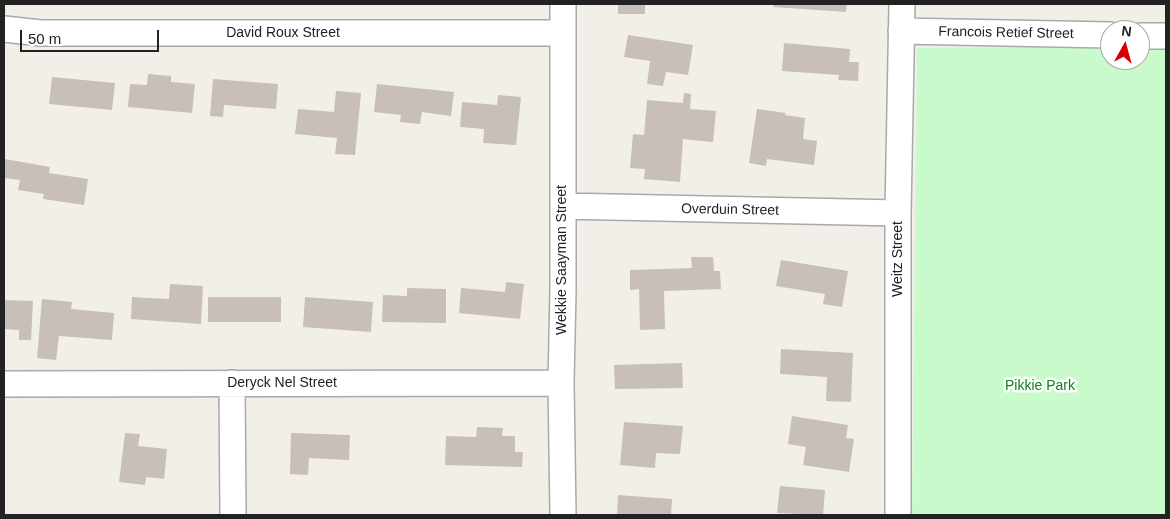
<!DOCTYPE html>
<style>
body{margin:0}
#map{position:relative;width:1170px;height:519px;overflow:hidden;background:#f2efe9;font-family:Arial,sans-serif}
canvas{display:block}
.frame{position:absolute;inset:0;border:5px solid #222;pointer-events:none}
.north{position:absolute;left:1100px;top:20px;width:50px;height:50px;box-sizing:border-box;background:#fff;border:1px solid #a7a7a7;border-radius:50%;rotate:7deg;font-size:14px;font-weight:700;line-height:20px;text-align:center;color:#222}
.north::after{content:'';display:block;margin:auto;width:18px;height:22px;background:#d40000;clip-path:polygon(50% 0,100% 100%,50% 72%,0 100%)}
.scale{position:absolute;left:20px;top:30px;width:139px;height:22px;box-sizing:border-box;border:2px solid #222;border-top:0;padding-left:6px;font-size:15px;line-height:18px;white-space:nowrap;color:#222;-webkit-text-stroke:4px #fff;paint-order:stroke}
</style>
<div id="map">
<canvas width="1170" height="519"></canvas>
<div class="frame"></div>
<div class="north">N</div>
<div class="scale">50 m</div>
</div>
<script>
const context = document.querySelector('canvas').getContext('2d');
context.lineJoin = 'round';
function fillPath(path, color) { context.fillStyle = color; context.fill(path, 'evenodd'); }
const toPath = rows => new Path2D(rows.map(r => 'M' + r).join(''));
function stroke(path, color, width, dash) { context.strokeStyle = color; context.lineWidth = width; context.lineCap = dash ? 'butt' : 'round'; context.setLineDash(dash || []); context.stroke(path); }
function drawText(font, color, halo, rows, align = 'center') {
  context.font = font + ' Arial,sans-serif'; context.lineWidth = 5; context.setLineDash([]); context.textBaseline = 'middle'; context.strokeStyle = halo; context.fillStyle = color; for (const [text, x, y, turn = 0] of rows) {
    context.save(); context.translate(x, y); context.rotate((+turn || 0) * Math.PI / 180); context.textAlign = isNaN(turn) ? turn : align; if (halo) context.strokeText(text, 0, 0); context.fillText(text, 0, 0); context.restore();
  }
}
const park = toPath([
 [1110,46,1110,60,1140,60,1140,46,1166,46,1166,515,912,515,917,48]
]);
const building = toPath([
 [618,4,645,4,645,14,618,14],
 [774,4,847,4,846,12,773,7],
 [628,35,693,45,688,75,666,72,663,86,647,84,650,61,624,57],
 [784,43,850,49,849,62,859,62,858,81,838,80,839,75,782,71],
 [148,74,171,76,171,82,195,84,192,113,128,107,130,84,147,85],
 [52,77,115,83,112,110,49,104],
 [213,79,278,84,276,109,224,105,223,117,210,116],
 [377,84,454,92,451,116,422,112,420,124,400,122,401,115,374,112],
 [336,91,361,93,355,155,335,154,337,138,295,134,298,109,334,112],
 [684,93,691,94,690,109,716,111,713,142,683,139,680,182,644,179,645,169,630,168,633,134,644,135,647,100,683,103],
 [498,95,521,97,516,145,483,143,484,129,460,127,462,102,497,105],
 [757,109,786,113,785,115,805,118,803,139,817,141,814,165,767,159,766,166,749,163],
 [5,159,50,167,49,173,88,179,84,205,43,199,44,194,18,190,20,180,4,178],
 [691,257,713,257,714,271,720,271,721,289,664,291,665,329,640,330,639,289,630,290,630,270,692,268],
 [781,260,848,271,842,307,823,304,825,294,776,286],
 [506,282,524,284,520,319,459,313,461,288,505,292],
 [170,284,203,286,201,324,131,319,132,297,169,299],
 [407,288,446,289,446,323,382,322,383,295,407,296],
 [208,297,281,297,281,322,208,322],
 [305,297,373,302,371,332,303,327],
 [42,299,72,302,71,309,114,313,112,340,59,336,56,360,37,358],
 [4,300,33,301,31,340,19,340,19,330,4,329],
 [781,349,853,353,851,402,826,401,827,377,780,374],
 [682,363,683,388,615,389,614,365],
 [792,416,848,425,846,438,854,439,849,472,803,465,806,447,788,444],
 [624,422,683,426,680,454,656,453,655,468,620,465],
 [477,427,503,428,502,436,515,436,515,452,523,452,522,467,445,465,446,436,476,437],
 [125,433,140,434,138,446,167,449,164,479,146,477,145,485,119,482],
 [291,433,350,435,349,460,309,458,308,475,290,474],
 [780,486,825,490,823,515,777,513],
 [618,495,672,499,671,515,617,515]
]);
const minor = toPath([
 [563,4,563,290,561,383,563,515],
 [4,29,41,33,562,33],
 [901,31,1110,35],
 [1140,36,1166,36],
 [563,206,898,213],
 [232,383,233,515],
 [4,384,561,383],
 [898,515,898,213,902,4]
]);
const streetNames = [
 ["David Roux Street",283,33],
 ["Francois Retief Street",1006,33,1],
 ["Overduin Street",730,210,1],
 ["Weitz Street",898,259,-90],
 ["Wekkie Saayman Street",562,260,-90],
 ["Deryck Nel Street",282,383]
];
const parkNames = [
 ["Pikkie Park",1040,386]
];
fillPath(park, '#c8facc');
fillPath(building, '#c7bfb8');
stroke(minor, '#a9a9a9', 28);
stroke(minor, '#fff', 25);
drawText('14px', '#222', '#fff', streetNames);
drawText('14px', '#0c8416', '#fff', parkNames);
</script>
